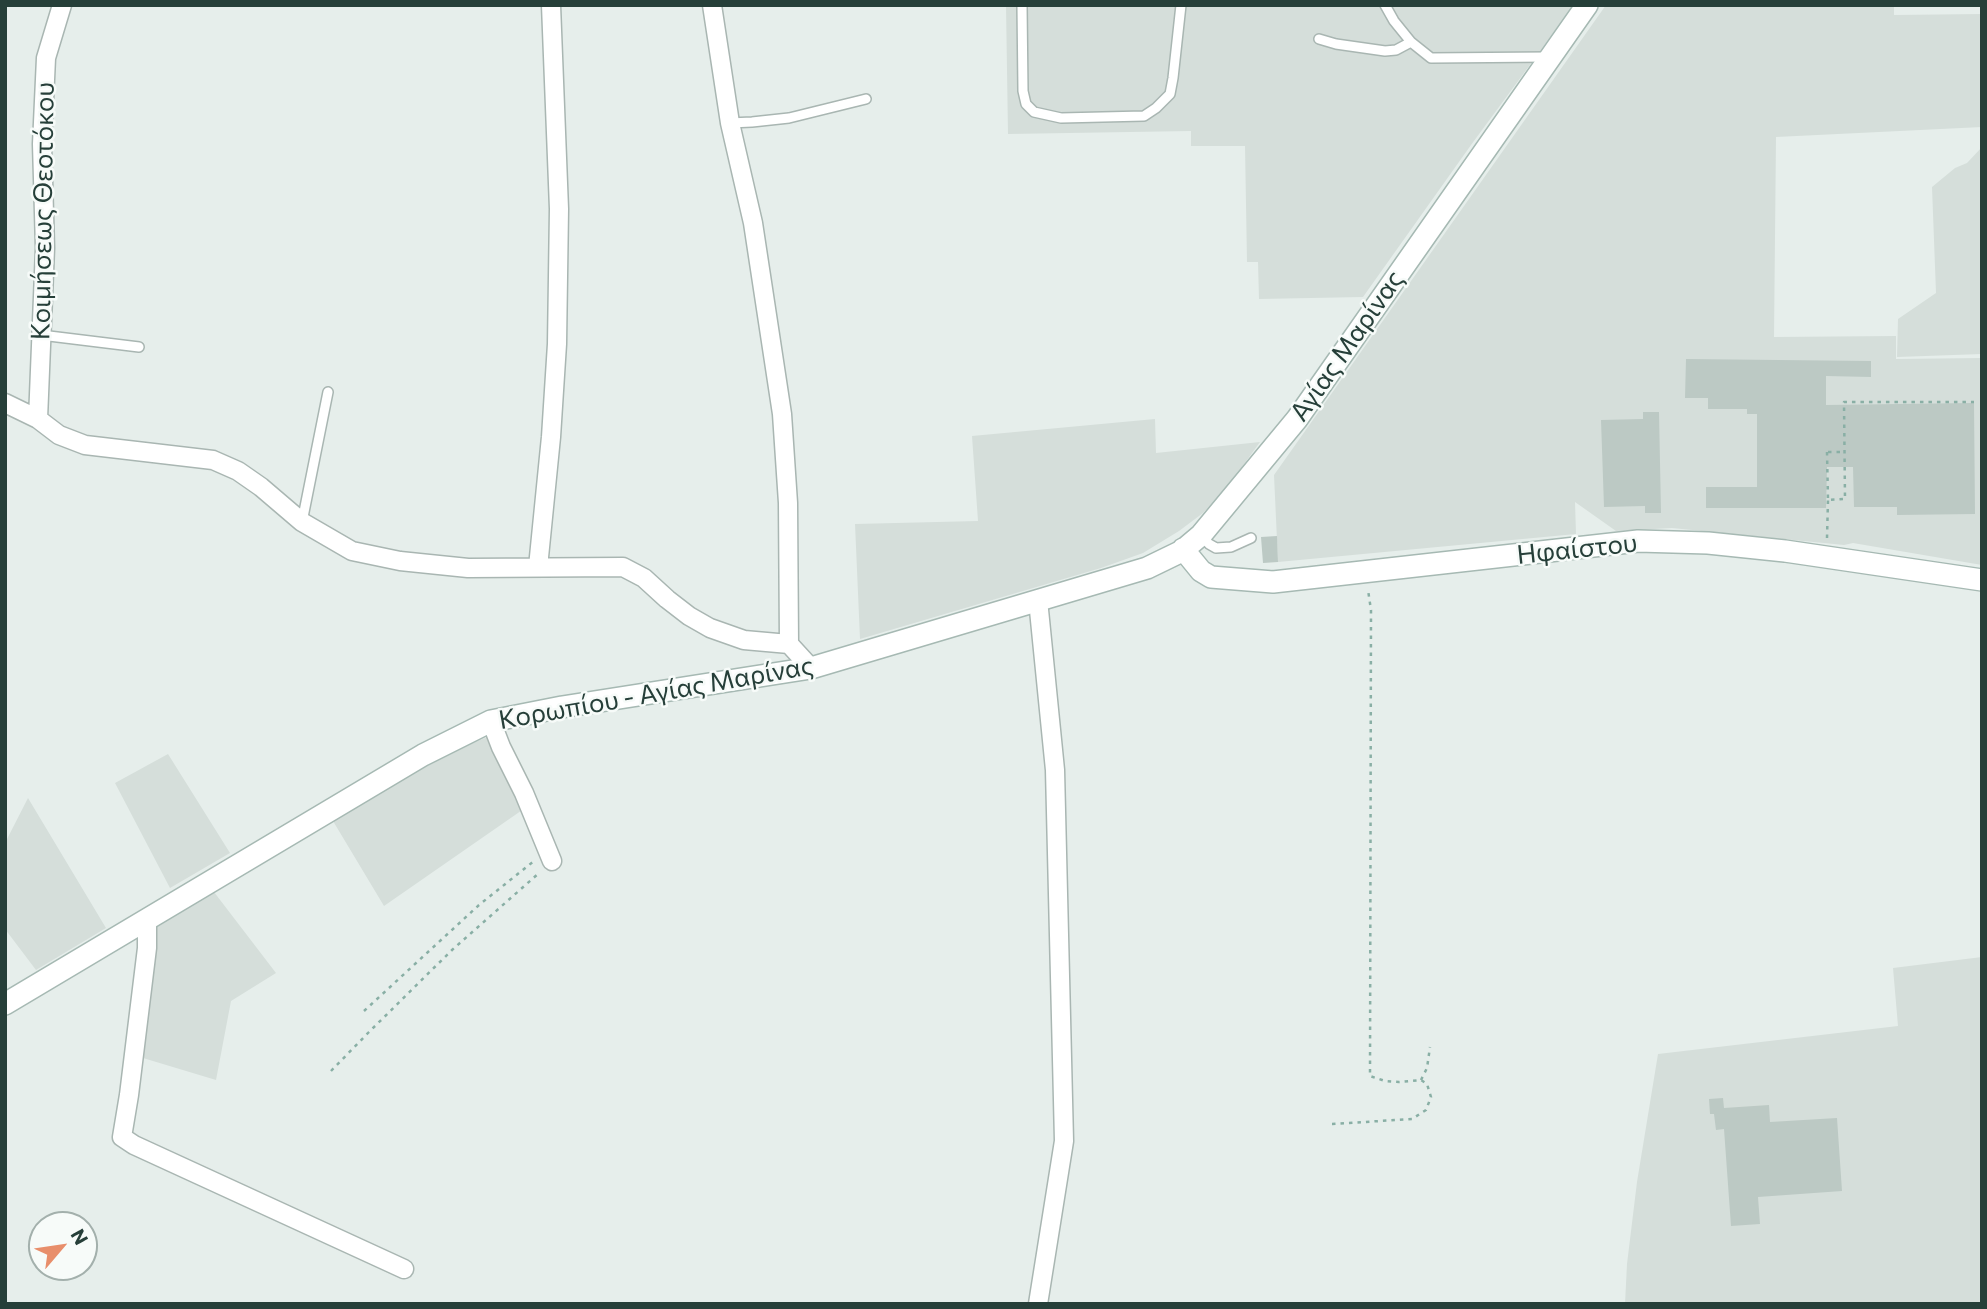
<!DOCTYPE html>
<meta charset="utf-8">
<style>
body{margin:0}
#map{position:relative;width:1987px;height:1309px;overflow:hidden;background:#e6eeeb;font-family:Commissioner,sans-serif}
canvas{display:block}
.frame{position:absolute;inset:0;border:7px solid #263f39;pointer-events:none}
.north{position:absolute;left:28px;top:1211px;width:70px;height:70px;box-sizing:border-box;background:#f7fbf9;border:2px solid #a3b0ac;border-radius:50%;rotate:61deg;font-size:19px;font-weight:700;line-height:28px;text-align:center;color:#263f39}
.north::after{content:'';display:block;margin:auto;width:24px;height:32px;background:#e88e6b;clip-path:polygon(50% 0,100% 100%,50% 72%,0 100%)}
</style>
<div id="map">
<canvas width="1987" height="1309"></canvas>
<div class="frame"></div>
<div class="north">N</div>
</div>
<script>
const context = document.querySelector('canvas').getContext('2d');
context.lineJoin = 'round';
function fillPath(path, color) { context.fillStyle = color; context.fill(path, 'evenodd'); }
const toPath = rows => new Path2D(rows.map(r => 'M' + r).join(''));
function stroke(path, color, width, dash) { context.strokeStyle = color; context.lineWidth = width; context.lineCap = dash ? 'butt' : 'round'; context.setLineDash(dash || []); context.stroke(path); }
function drawText(font, color, halo, rows, align = 'center') {
  context.font = font + ' Commissioner,sans-serif'; context.lineWidth = 5; context.setLineDash([]); context.textBaseline = 'middle'; context.strokeStyle = halo; context.fillStyle = color; for (const [text, x, y, turn = 0] of rows) {
    context.save(); context.translate(x, y); context.rotate((+turn || 0) * Math.PI / 180); context.textAlign = isNaN(turn) ? turn : align; if (halo) context.strokeText(text, 0, 0); context.fillText(text, 0, 0); context.restore();
  }
}
const built = toPath([
 [1006,5,1574,5,1471,145,1363,297,1259,299,1258,262,1247,262,1245,146,1191,146,1191,131,1008,134],
 [1606,5,1894,5,1894,15,1982,14,1982,127,1776,137,1774,337,1896,336,1896,359,1982,358,1982,565,1853,543,1844,545,1672,528,1616,531,1575,502,1576,534,1278,562,1274,475],
 [1982,147,1982,354,1897,357,1898,319,1936,293,1932,187,1955,168,1967,163],
 [1155,419,1156,453,1260,442,1229,485,1203,513,1179,531,1143,553,1101,568,860,639,855,524,978,521,972,436],
 [493,735,528,806,384,906,333,821,423,768,465,746],
 [168,754,230,853,170,888,115,783],
 [28,798,106,928,36,970,5,929,5,843],
 [214,892,276,973,231,1001,216,1080,143,1058,155,958,156,926],
 [1982,957,1982,1304,1625,1304,1627,1264,1637,1182,1658,1054,1898,1026,1893,968]
]);
const building = toPath([
 [1686,359,1871,361,1871,377,1826,376,1826,405,1974,403,1975,514,1897,515,1897,507,1854,507,1853,467,1827,467,1826,508,1706,508,1706,487,1757,487,1757,414,1747,414,1747,409,1708,409,1708,398,1685,398],
 [1643,412,1659,412,1661,513,1645,513,1645,506,1604,507,1601,420,1643,419],
 [1277,536,1278,562,1263,563,1261,537],
 [1723,1098,1724,1108,1769,1105,1770,1122,1837,1118,1842,1191,1758,1197,1760,1224,1731,1226,1724,1129,1716,1130,1714,1114,1710,1114,1709,1099]
]);
const path = toPath([
 [1827,452,1828,500,1845,499,1844,402,1974,402],
 [1828,452,1845,452],
 [1827,538,1828,500],
 [364,1011,479,905,534,861],
 [331,1071,369,1032,452,950,539,873],
 [1421,1080,1427,1068,1430,1047],
 [1332,1124,1412,1119,1426,1110,1431,1097,1427,1084,1421,1080,1399,1082,1385,1081,1370,1076,1371,610,1368,590]
]);
const lane = toPath([
 [1022,5,1023,91,1026,104,1034,112,1061,118,1144,116,1156,108,1170,94,1173,78,1181,5],
 [1385,5,1394,21,1411,42,1431,58,1548,57],
 [1319,39,1336,44,1385,51,1396,50,1411,42],
 [730,123,752,122,789,118,866,99],
 [41,335,139,347],
 [302,522,328,392],
 [1201,535,1209,544,1216,548,1231,547,1251,538]
]);
const street = toPath([
 [712,5,730,123,753,223,782,414,788,503,789,644],
 [5,403,38,419,59,435,85,445,213,460,238,471,261,487,302,522,352,551,400,561,468,568,623,567,644,578,667,599,689,616,710,628,744,640,789,644,811,668],
 [38,419,45,248,42,144,46,58,62,5],
 [538,567,551,437,557,344,559,209,551,5],
 [491,721,501,747,524,793,552,861],
 [147,919,147,948,129,1095,122,1137,134,1145,404,1269],
 [1038,1304,1064,1141,1055,770,1038,600]
]);
const secondary = toPath([
 [1183,549,1201,571,1211,577,1273,582,1638,541,1708,543,1785,551,1982,580],
 [5,1004,423,755,491,721,562,707,811,668,1147,568,1182,551,1201,535,1297,419,1587,5]
]);
const streetNames = [
 ["Κοιμήσεως Θεοτόκου",43,211,-89],
 ["Αγίας Μαρίνας",1347,346,-55],
 ["Ηφαίστου",1577,549,-6],
 ["Κορωπίου - Αγίας Μαρίνας",656,693,-10]
];
fillPath(built, '#d5deda');
fillPath(building, '#bcc9c4');
stroke(lane, '#a9b6b2', 12);
stroke(street, '#a9b6b2', 21);
stroke(secondary, '#a6b9b3', 24);
stroke(path, '#89afa5', 2.5, [3.5, 5]);
stroke(lane, '#fff', 9);
stroke(street, '#fff', 18);
stroke(secondary, '#fff', 21);
drawText('26px', '#263f39', '#f7fbf9', streetNames);
</script>
